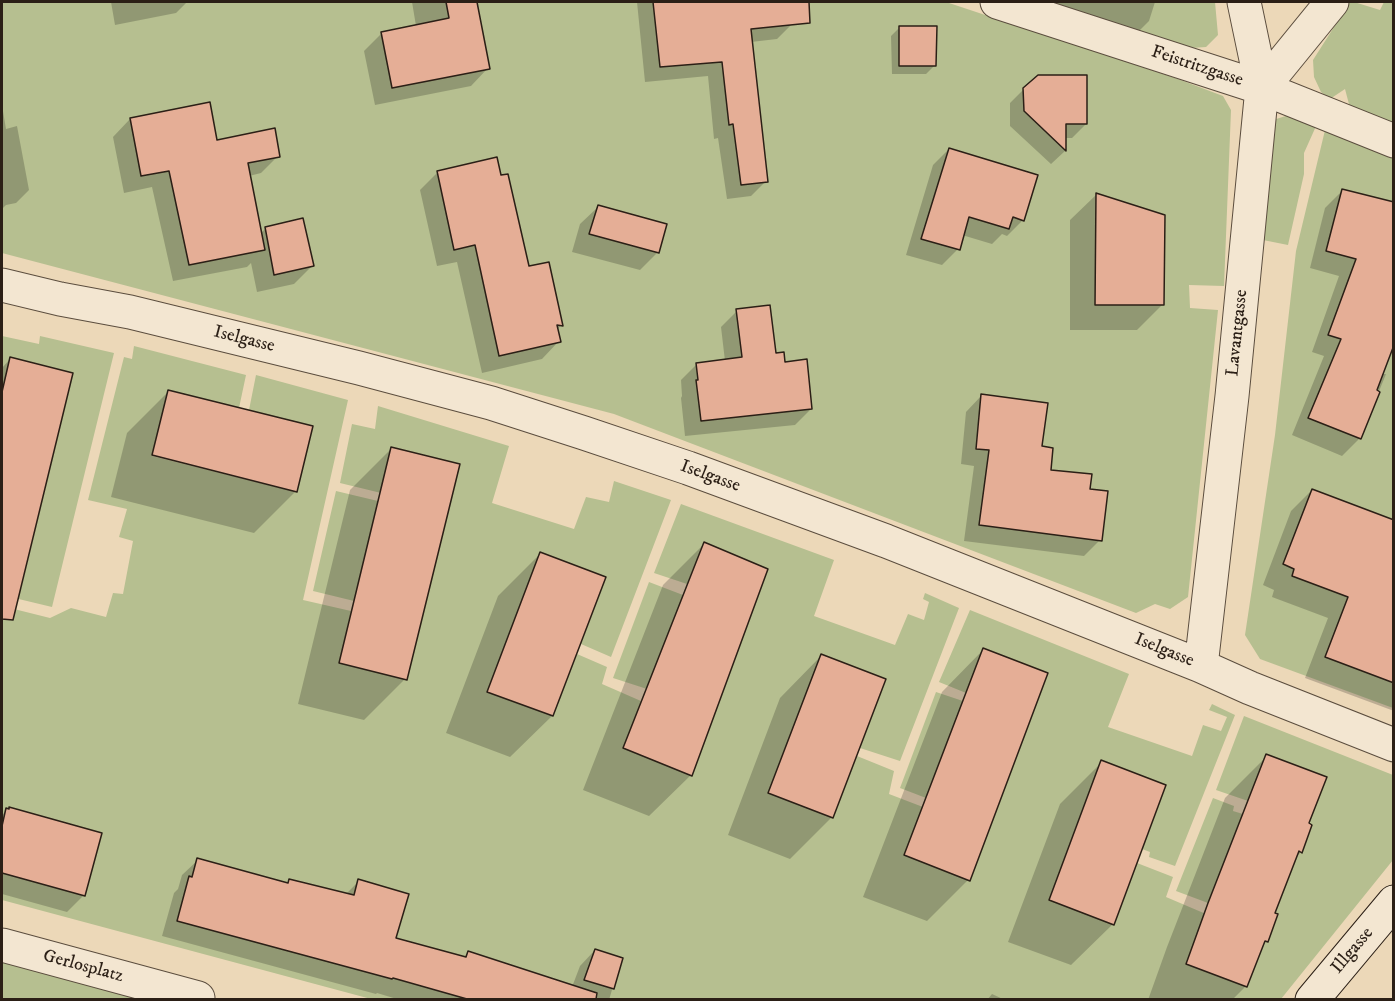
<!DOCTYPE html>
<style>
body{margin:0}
#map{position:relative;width:1395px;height:1001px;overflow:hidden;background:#ecd8b8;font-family:"IM FELL DW Pica",serif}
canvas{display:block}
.frame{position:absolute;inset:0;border:3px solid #2b1f16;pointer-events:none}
</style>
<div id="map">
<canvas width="1395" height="1001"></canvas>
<div class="frame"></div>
</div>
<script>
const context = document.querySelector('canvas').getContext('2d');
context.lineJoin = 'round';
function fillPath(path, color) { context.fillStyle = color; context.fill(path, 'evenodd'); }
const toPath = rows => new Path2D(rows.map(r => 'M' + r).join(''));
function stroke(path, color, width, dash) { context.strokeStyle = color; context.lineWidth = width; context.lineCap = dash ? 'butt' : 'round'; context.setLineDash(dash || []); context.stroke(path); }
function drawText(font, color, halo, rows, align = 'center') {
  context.font = font + ' "IM FELL DW Pica",serif'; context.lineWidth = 6; context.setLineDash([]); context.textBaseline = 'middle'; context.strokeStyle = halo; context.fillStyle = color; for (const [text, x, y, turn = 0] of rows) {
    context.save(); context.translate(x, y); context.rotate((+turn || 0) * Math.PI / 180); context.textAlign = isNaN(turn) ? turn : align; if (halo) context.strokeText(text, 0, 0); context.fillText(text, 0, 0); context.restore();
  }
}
const green = toPath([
 [2,2,946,2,1178,79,1223,96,1231,110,1224,286,1189,285,1190,308,1218,310,1188,597,1170,609,1155,604,1136,613,614,414,2,253],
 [1052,2,1215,2,1218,35,1206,47,1191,48],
 [1350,2,1354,2,1380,10,1384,2,1393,2,1393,124,1350,108,1345,89,1330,99,1321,92,1314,77,1313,60],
 [1289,115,1317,124,1304,153,1304,174,1288,245,1258,239,1273,120],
 [1326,126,1393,152,1393,708,1260,659,1245,635,1275,435,1296,251],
 [2,336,39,344,40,336,114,353,52,607,2,595,2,584,21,589,73,373,10,357,2,392],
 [134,346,246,375,239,408,168,390,152,456,296,492,313,426,249,410,256,375,348,400,303,600,351,611,339,663,460,464,392,447,381,493,340,483,352,424,375,429,378,406,509,446,492,503,574,529,586,497,609,502,614,481,671,500,611,657,581,644,606,577,540,552,487,692,553,716,577,654,607,667,602,684,641,701,624,748,692,775,768,569,704,542,687,584,654,573,681,504,834,560,814,616,895,645,908,614,924,620,929,602,923,599,925,593,959,608,900,761,860,748,886,679,821,654,833,818,857,756,894,771,889,794,923,807,904,855,970,880,1048,673,983,648,966,693,939,682,970,610,1129,674,1108,727,1192,756,1203,725,1221,731,1227,717,1209,710,1212,704,1235,715,1175,866,1149,857,1150,852,1142,849,1166,785,1101,761,1049,900,1114,924,1137,863,1173,877,1166,897,1206,914,1187,964,1247,986,1265,941,1268,941,1278,914,1275,913,1299,851,1302,852,1312,825,1309,823,1326,778,1248,801,1216,790,1244,716,1393,775,1393,860,1281,999,371,999,2,900,2,606,50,618,71,608,106,617,113,593,123,594,133,541,119,537,127,509,88,500,124,357,132,359],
 [336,491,378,501,354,601,313,591],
 [649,582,683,595,647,689,613,678],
 [936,692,963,701,926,798,900,788],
 [1213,798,1234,806,1233,811,1243,814,1208,903,1176,891],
 [2,962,36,971,141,999,2,999]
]);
const shadow = toPath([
 [111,2,187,2,176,13,115,25],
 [412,2,475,2,488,68,471,86,375,105,364,51,382,33,416,26],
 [637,2,789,2,792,24,777,39,751,42,766,181,751,196,727,199,718,138,714,139,708,76,645,82],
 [1053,2,1155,2,1149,21,1131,39,1050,12],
 [900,27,935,65,926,74,892,74,891,36],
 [1024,89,1086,124,1072,138,1065,138,1065,151,1051,164,1010,126,1010,103],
 [208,103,215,142,278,156,261,173,249,176,260,234,266,228,312,266,294,284,257,292,251,263,247,267,173,281,152,187,124,193,113,137,130,119],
 [2,105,6,129,17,126,29,190,16,203,6,205,2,209],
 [949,149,1023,220,1007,236,1002,234,992,244,962,235,958,249,942,265,906,255,933,165],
 [438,172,528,268,561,325,557,330,559,341,542,359,482,373,457,262,437,266,420,190],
 [1342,191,1382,374,1386,374,1360,438,1342,456,1292,435,1324,356,1312,352,1339,276,1310,268,1325,208],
 [1096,195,1163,216,1163,304,1137,330,1070,330,1070,220],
 [598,207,658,252,640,270,572,252,580,224],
 [737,311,783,363,811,409,795,425,685,436,681,398,682,396,681,380,697,364,725,361,721,327],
 [10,359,19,588,2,606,2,368],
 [168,392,296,491,254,533,111,497,127,433],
 [982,395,1040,448,1050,471,1088,490,1100,540,1084,556,964,541,974,466,961,464,966,412],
 [392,448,405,679,364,720,298,704,350,490],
 [1312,490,1394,522,1394,711,1305,678,1328,618,1272,597,1274,590,1263,585,1291,511],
 [704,544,691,775,649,816,583,790,663,585],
 [540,554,604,578,552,716,510,757,446,733,498,596],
 [983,650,968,880,927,921,863,897,942,692],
 [821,656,832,817,790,859,728,835,780,698],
 [1267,756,1307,824,1301,852,1295,858,1273,913,1266,941,1261,947,1246,986,1232,1000,1148,1000,1167,947,1225,798],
 [1102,762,1113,924,1071,965,1008,942,1060,804],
 [7,810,84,895,67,912,2,894,2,815],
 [198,860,287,884,290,881,345,895,359,881,394,939,463,958,468,953,572,987,580,966,595,950,621,959,609,1000,400,1000,377,993,376,994,162,936,174,893,178,889,182,875],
 [992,994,1005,1000,987,1000]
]);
const building = toPath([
 [446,2,477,2,490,69,392,88,381,32,449,18,446,2],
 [653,2,809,2,810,23,751,29,768,182,741,185,733,124,729,125,722,62,660,67,653,2],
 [899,26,937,26,936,66,899,66,899,26],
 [1038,75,1087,75,1087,124,1066,124,1066,151,1024,111,1023,88,1038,75],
 [210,102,217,140,275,128,280,157,248,163,265,250,189,265,169,171,141,176,130,118,210,102],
 [949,148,1038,175,1024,221,1013,217,1009,229,969,217,960,250,921,239,949,148],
 [497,157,501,175,508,174,529,266,549,262,563,326,557,325,561,342,499,356,475,245,454,250,437,171,497,157],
 [1342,189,1394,202,1394,345,1377,390,1380,392,1361,439,1308,418,1341,339,1328,335,1356,259,1326,251,1342,189],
 [1096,193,1165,215,1164,305,1095,305,1096,193],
 [598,205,667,224,659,253,589,234,598,205],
 [303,218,314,266,274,275,265,227,303,218],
 [770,305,776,353,784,352,785,362,807,359,812,409,701,421,696,380,698,380,696,363,742,357,736,309,770,305],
 [10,357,73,373,13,620,2,619,2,392,10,357],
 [168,390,313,426,297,492,152,455,168,390],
 [981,394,1048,403,1042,446,1053,448,1051,470,1092,474,1090,489,1108,491,1102,541,979,525,989,450,976,449,981,394],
 [391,447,460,464,407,680,339,663,391,447],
 [1312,489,1394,520,1394,683,1325,657,1348,597,1292,576,1294,569,1283,564,1312,489],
 [704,542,768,569,692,776,623,748,704,542],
 [540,552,606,577,553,716,487,692,540,552],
 [983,648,1048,673,970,881,904,855,983,648],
 [821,654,886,679,833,818,768,793,821,654],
 [1266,754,1327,777,1309,823,1312,825,1302,853,1299,851,1275,913,1278,914,1268,942,1265,941,1247,987,1186,964,1208,903,1266,754],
 [1101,760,1166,785,1114,925,1049,900,1101,760],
 [9,807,102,833,85,896,2,873,2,826,6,808,9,809,9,807],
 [197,858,288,883,289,879,354,895,358,879,409,894,396,938,466,957,468,951,597,993,596,999,467,999,393,978,392,979,177,921,189,876,192,877,197,858],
 [595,949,623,958,614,989,584,980,595,949]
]);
const street = toPath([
 [997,2,1262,88,1394,141],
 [1262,88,1332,2],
 [2,285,60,299,130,312,359,368,491,403,584,433,688,468,886,541,1201,666,1250,688,1394,745],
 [1201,666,1232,396,1262,88,1244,2],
 [2,945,198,998,196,1000]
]);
const secondary = toPath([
 [1312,1000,1394,902]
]);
const streetNames = [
 ["Feistritzgasse",1197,67,18],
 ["Lavantgasse",1238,333,-84],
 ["Iselgasse",244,340,14],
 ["Iselgasse",710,477,20],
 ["Iselgasse",1164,651,22],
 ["Illgasse",1353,951,-50],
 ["Gerlosplatz",83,967,15]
];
fillPath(green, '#b6bf90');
fillPath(shadow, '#0003');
fillPath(building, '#e5ae96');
stroke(building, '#2b1f16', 1.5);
stroke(street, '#5b4d3e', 35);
stroke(secondary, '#2b1f16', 35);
stroke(street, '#f3e6d1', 33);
stroke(secondary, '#f3e6d1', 33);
drawText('18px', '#2b1f16', '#f3e6d1', streetNames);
</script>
